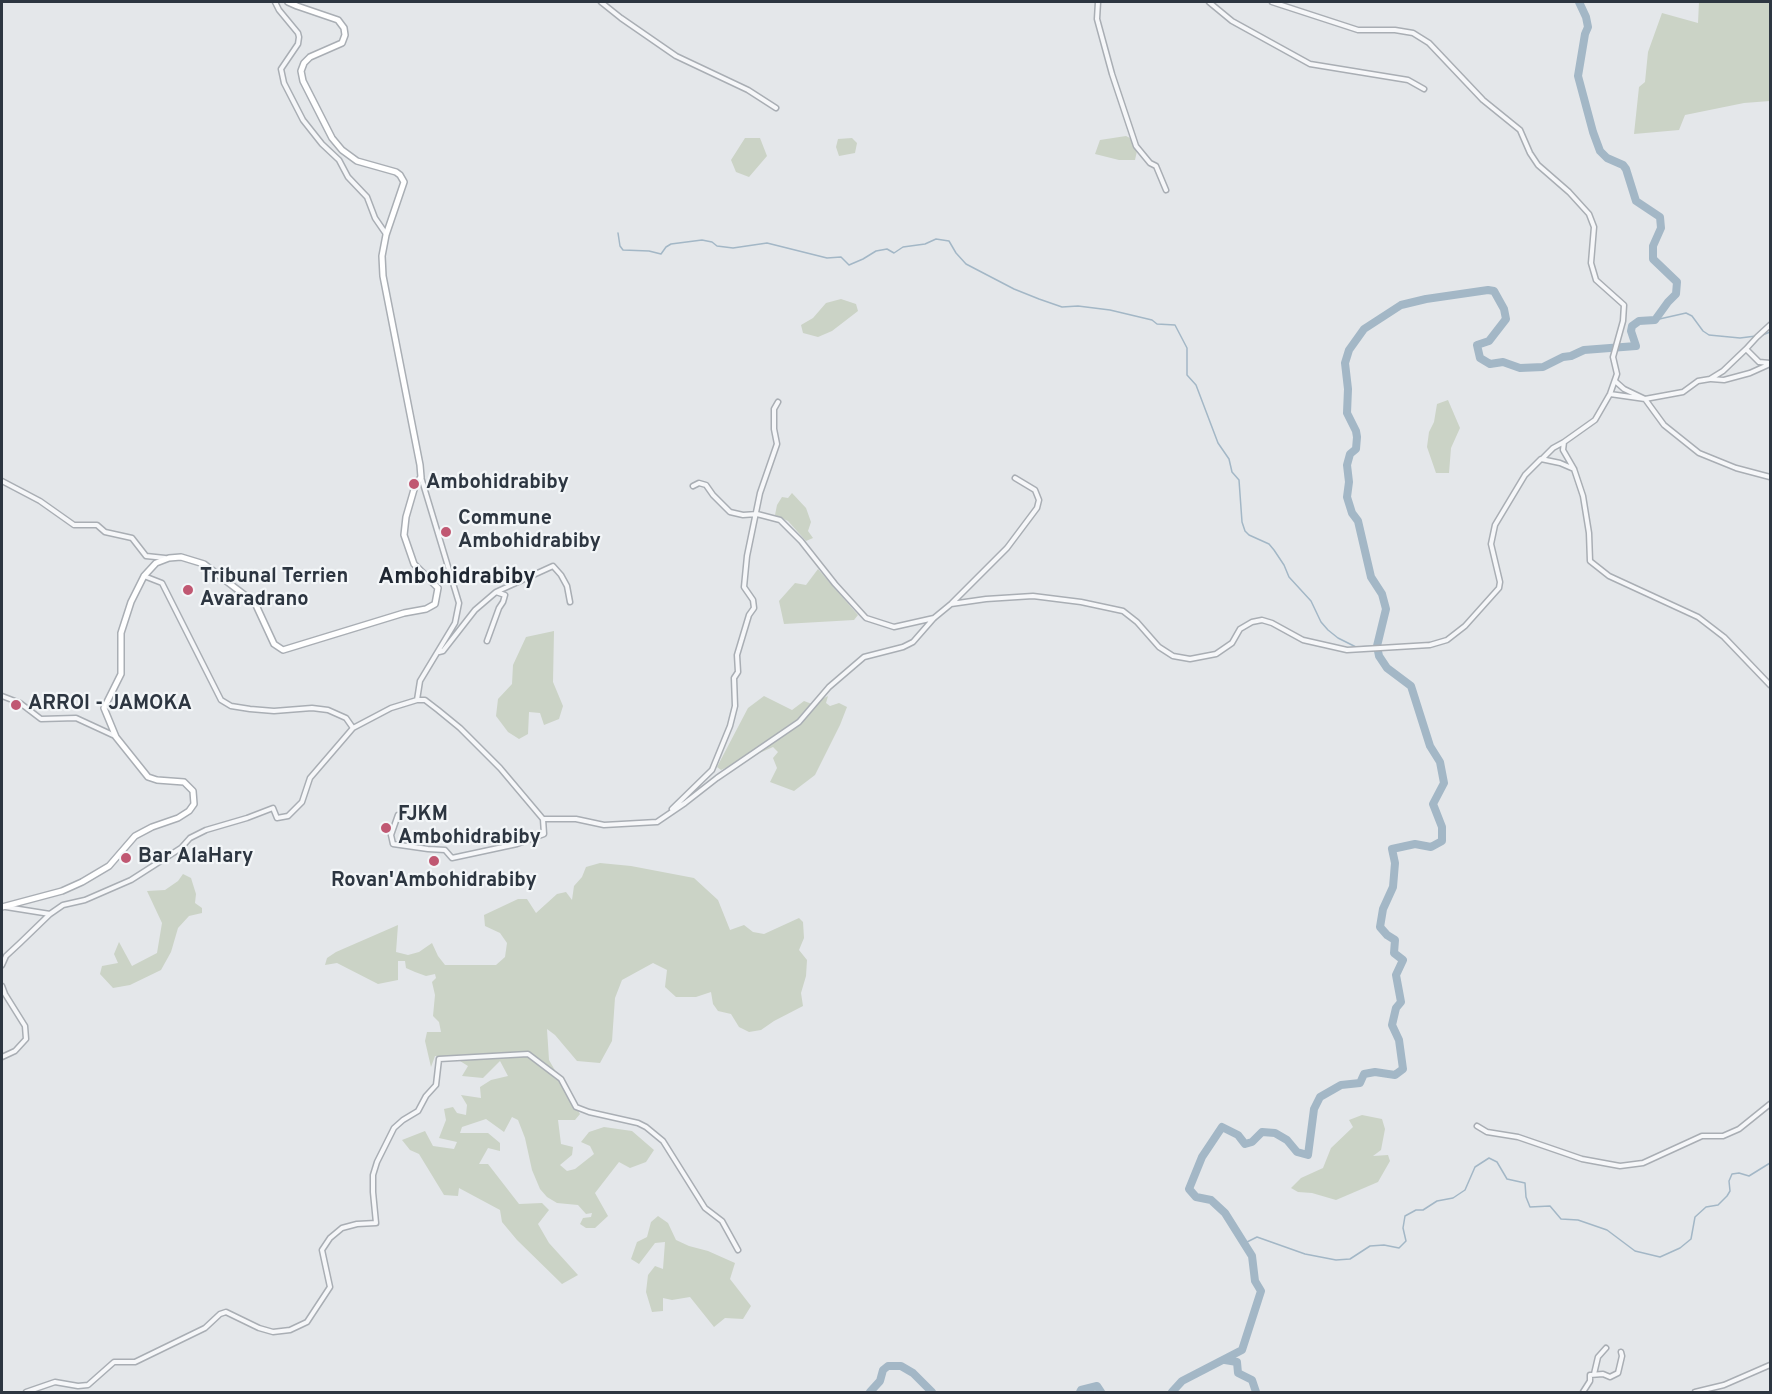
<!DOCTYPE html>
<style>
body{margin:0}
#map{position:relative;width:1772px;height:1394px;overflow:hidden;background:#e4e7ea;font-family:Overpass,sans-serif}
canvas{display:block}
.frame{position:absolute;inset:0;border:3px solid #2d3641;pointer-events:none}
</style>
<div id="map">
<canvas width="1772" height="1394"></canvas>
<div class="frame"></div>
</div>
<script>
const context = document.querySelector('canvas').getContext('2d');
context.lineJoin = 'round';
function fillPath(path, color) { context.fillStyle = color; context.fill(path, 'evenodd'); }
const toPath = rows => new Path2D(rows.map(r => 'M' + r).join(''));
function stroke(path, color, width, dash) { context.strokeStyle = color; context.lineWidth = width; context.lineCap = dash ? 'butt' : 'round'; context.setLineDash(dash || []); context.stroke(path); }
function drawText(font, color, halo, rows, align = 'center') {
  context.font = font + ' Overpass,sans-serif'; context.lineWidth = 4.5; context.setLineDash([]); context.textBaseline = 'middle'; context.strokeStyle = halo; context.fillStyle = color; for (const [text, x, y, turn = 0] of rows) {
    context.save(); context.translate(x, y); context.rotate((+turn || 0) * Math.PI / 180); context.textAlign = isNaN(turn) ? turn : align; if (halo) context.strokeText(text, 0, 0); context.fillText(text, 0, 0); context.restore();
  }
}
const green = toPath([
 [1699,2,1770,2,1770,101,1744,103,1685,115,1679,130,1634,134,1639,87,1645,82,1648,52,1662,13,1698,23],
 [1126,136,1132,139,1137,151,1135,160,1119,160,1095,154,1100,140],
 [745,138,760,138,767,156,749,177,736,172,731,160],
 [852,138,857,143,855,153,839,156,836,147,838,139],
 [841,299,856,304,858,311,832,331,818,337,803,333,801,325,813,318,826,303],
 [1448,400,1460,428,1451,448,1449,473,1436,473,1427,447,1429,432,1434,422,1437,404],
 [792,493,806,508,811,522,808,531,813,538,806,541,788,521,775,515,777,505,782,497,788,498],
 [818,569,858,615,854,620,784,624,779,601,795,583,806,585],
 [554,631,553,682,563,706,559,719,544,725,540,713,529,712,528,734,519,739,508,732,496,716,498,699,512,684,513,665,526,637],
 [764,696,792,710,804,701,812,704,828,696,826,703,830,706,839,703,847,707,840,725,815,775,794,791,770,782,777,768,773,758,778,752,773,747,721,770,717,767,748,708],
 [600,863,631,866,694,878,718,900,730,930,744,925,753,932,764,934,799,918,803,922,804,938,799,950,807,960,806,976,801,993,803,1006,774,1021,761,1030,749,1032,739,1027,731,1014,718,1011,713,1004,711,992,696,997,676,997,665,987,667,970,653,963,622,980,615,998,612,1041,600,1063,577,1061,555,1035,547,1029,549,1060,580,1114,575,1120,558,1120,561,1144,573,1147,572,1155,560,1165,567,1171,575,1169,594,1154,590,1146,581,1142,589,1132,604,1127,632,1131,654,1150,646,1162,630,1168,619,1162,595,1193,608,1216,595,1228,586,1228,580,1224,583,1218,591,1217,592,1213,586,1214,578,1205,557,1203,547,1197,540,1189,532,1170,525,1138,518,1120,512,1117,504,1132,486,1119,462,1127,460,1133,488,1133,500,1143,500,1151,488,1148,479,1164,488,1164,519,1204,542,1203,549,1210,538,1224,549,1243,578,1275,562,1284,517,1240,502,1222,500,1210,459,1188,458,1196,444,1195,419,1154,410,1150,402,1140,425,1131,433,1146,454,1149,457,1142,439,1138,446,1120,444,1109,453,1107,457,1113,466,1115,467,1105,461,1095,481,1098,480,1087,491,1080,508,1076,500,1061,483,1078,462,1076,468,1066,452,1056,435,1056,431,1067,425,1041,427,1032,441,1032,439,1022,433,1016,435,995,432,982,436,978,435,974,426,976,415,972,406,968,405,961,398,961,398,980,378,984,337,963,325,965,327,958,336,952,398,925,396,952,408,955,419,952,432,943,438,956,445,965,496,965,505,957,507,943,500,933,485,926,484,915,518,899,527,899,536,913,557,894,566,892,572,900,574,886,582,877,586,867],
 [183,874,191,878,196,894,195,903,202,908,202,913,189,916,178,928,171,952,161,970,130,985,113,988,100,974,102,966,118,963,114,954,119,942,132,966,157,953,162,923,147,891,165,890,178,881],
 [1362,1115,1382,1119,1385,1129,1381,1150,1373,1156,1388,1155,1390,1161,1378,1182,1336,1200,1312,1193,1298,1192,1291,1188,1301,1178,1323,1168,1331,1148,1353,1127,1349,1120],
 [658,1216,668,1223,676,1240,689,1246,708,1251,735,1263,730,1279,751,1306,743,1319,725,1318,714,1327,690,1297,672,1300,663,1298,663,1311,652,1312,646,1292,648,1275,655,1266,663,1269,665,1242,655,1243,639,1264,631,1259,637,1242,647,1237,651,1222]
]);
const stream = toPath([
 [618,233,620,246,623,250,649,251,661,254,666,247,671,244,702,240,712,242,717,246,733,248,767,243,827,258,841,257,849,265,863,259,876,251,887,249,894,253,903,247,925,244,936,239,949,241,956,253,966,264,1014,289,1039,299,1062,307,1078,306,1110,310,1152,320,1157,324,1175,325,1187,348,1187,375,1196,385,1218,443,1229,459,1232,472,1239,480,1242,522,1245,531,1249,535,1269,544,1274,550,1284,565,1289,577,1311,601,1321,622,1328,630,1338,638,1356,647,1377,646],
 [1655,320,1686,313,1692,316,1703,331,1709,335,1740,338,1756,336],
 [1760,336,1770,332],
 [1245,1243,1257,1237,1305,1254,1336,1260,1350,1259,1370,1246,1384,1245,1399,1248,1406,1241,1403,1228,1405,1216,1416,1210,1423,1210,1437,1201,1453,1198,1465,1190,1475,1167,1489,1158,1497,1162,1507,1179,1525,1183,1526,1197,1530,1207,1550,1206,1561,1219,1578,1220,1607,1230,1635,1251,1660,1257,1680,1248,1691,1239,1695,1217,1706,1207,1718,1205,1727,1196,1730,1191,1729,1181,1732,1174,1739,1173,1749,1176,1770,1163]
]);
const river = toPath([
 [1225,1360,1237,1362,1238,1373,1252,1380,1256,1392],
 [870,1392,880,1381,883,1370,888,1366,901,1366,913,1373,932,1392],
 [1080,1392,1081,1390,1097,1386,1101,1392],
 [1172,1392,1182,1381,1242,1350,1261,1291,1255,1281,1252,1256,1225,1213,1211,1200,1196,1197,1189,1189,1202,1157,1222,1127,1238,1135,1245,1144,1252,1142,1262,1132,1275,1133,1287,1140,1297,1152,1308,1155,1314,1109,1320,1097,1341,1085,1360,1083,1364,1074,1375,1072,1395,1075,1403,1069,1399,1040,1392,1025,1396,1008,1401,1002,1396,975,1403,960,1394,953,1395,940,1387,935,1380,927,1383,909,1393,887,1395,863,1392,849,1415,844,1431,847,1442,841,1442,827,1433,804,1444,783,1440,762,1430,746,1411,686,1387,668,1379,656,1377,646,1386,609,1382,594,1371,577,1358,521,1352,513,1347,497,1349,482,1347,465,1350,454,1356,449,1357,437,1356,431,1347,413,1348,389,1345,363,1349,350,1364,329,1401,305,1426,299,1488,290,1494,291,1504,309,1506,319,1489,341,1477,345,1480,358,1490,364,1503,362,1520,368,1543,367,1563,357,1571,356,1584,350,1636,346,1631,331,1632,326,1639,321,1655,320,1668,302,1676,294,1677,282,1653,259,1653,246,1661,228,1660,217,1636,201,1626,169,1623,165,1607,158,1600,151,1593,132,1578,76,1585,34,1588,27,1586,17,1579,2]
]);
const street = toPath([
 [275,2,279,10,298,33,299,37,298,44,281,69,284,83,303,120,322,144,339,160,348,177,367,197,375,218,386,234],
 [601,2,621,18,676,56,748,90,776,108],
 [1098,2,1097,19,1112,74,1136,146,1150,163,1156,166,1166,190],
 [1209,2,1232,21,1310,64,1408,80,1424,89],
 [1272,2,1358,30,1395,30,1413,33,1429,43,1483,100,1520,130,1530,153,1538,165,1569,192,1589,214,1594,227,1591,263,1596,280,1624,305,1623,321,1613,357,1617,374,1610,394,1595,420,1564,442,1563,450,1574,469,1583,496,1589,533,1590,561,1609,576,1698,617,1724,637,1770,685],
 [1770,325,1757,337,1746,349,1759,362,1770,363],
 [1711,379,1724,380,1750,373,1770,364],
 [1615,381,1624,389,1645,399,1664,425,1699,453,1736,468,1770,477],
 [1610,394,1645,399,1683,392,1698,381,1710,379,1723,371,1746,349],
 [1542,459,1553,448,1564,442],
 [2,481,40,501,74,525,97,525,105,532,132,538,146,556,165,558],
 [693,486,699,483,706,485,713,495,730,512,743,515,757,514,780,520,801,541,835,584,866,618,894,627,934,618],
 [144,576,162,583,221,700,231,706,250,709,274,711,312,708,328,710,346,718,353,728],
 [496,592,553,566,561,575,567,586,570,602],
 [952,603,1007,548,1037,508,1039,500,1035,490,1015,478],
 [439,652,443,651,475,610,496,592,505,595,503,602,499,608,487,641],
 [2,696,20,703,41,719,76,718,115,736],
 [417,700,420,681,455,623,459,603,421,477],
 [672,809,712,770,730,726,735,706,734,678,738,672,737,655,749,615,754,608,753,600,744,587,747,556,760,493,777,444,774,429,774,409,778,402],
 [398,815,391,835,393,844,428,849,445,850,452,858,517,844,544,834,543,819],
 [6,907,50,914],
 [2,965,6,956,20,943,50,914,63,905,85,900,131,880,181,848,190,838,206,830,247,818,273,808,277,818,288,816,302,802,310,778,353,728,391,708,417,700,425,700,438,710,460,728,500,768,543,819,576,819,604,825,657,822,685,803,717,778,799,722,829,687,864,657,903,647,913,642,934,618,951,604,986,599,1033,596,1081,602,1123,611,1137,622,1159,647,1173,656,1190,659,1216,654,1232,643,1240,629,1252,622,1262,620,1272,623,1303,640,1347,650,1430,645,1447,640,1465,626,1499,588,1500,582,1491,544,1495,525,1525,475,1541,459,1560,463,1574,469],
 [2,986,5,994,25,1026,26,1039,15,1051,2,1057],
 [1477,1126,1487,1132,1518,1137,1582,1159,1620,1166,1643,1163,1702,1136,1723,1136,1739,1129,1770,1104],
 [1594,1374,1598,1357,1606,1348],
 [26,1392,55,1382,78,1386,88,1385,114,1362,135,1362,205,1328,220,1314,226,1312,259,1328,273,1332,290,1330,307,1322,330,1287,322,1250,330,1238,342,1228,357,1224,376,1223,373,1192,373,1175,377,1162,394,1128,403,1120,418,1111,426,1096,436,1085,439,1059,528,1054,561,1079,576,1107,589,1112,638,1123,646,1127,663,1141,705,1208,722,1221,738,1250],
 [1583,1392,1590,1381,1590,1375,1603,1374,1610,1377,1618,1373,1622,1356,1621,1352],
 [1695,1392,1724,1385,1770,1365]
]);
const secondary = toPath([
 [2,907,62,891,82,882,109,866,135,836,152,827,178,818,189,811,194,804,193,791,184,782,157,780,148,777,116,737,104,708,121,674,121,633,131,602,144,576,156,563,169,558,181,557,204,564,255,603,274,644,283,650,404,613,426,609,435,604,438,588,414,564,404,535,406,517,415,486,421,477,420,465,383,276,382,256,386,235,404,182,400,175,396,172,357,161,342,150,332,138,303,81,301,71,304,63,310,57,342,43,345,35,344,28,338,20,297,6,288,2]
]);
const markers = [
 [414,484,6,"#c05872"],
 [446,532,6,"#c05872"],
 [188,590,6,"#c05872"],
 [16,705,6,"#c05872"],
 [386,828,6,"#c05872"],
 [126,858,6,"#c05872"],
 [434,861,6,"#c05872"]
];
const poiNames = [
 ["Ambohidrabiby",426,484],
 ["Commune",458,520],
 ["Ambohidrabiby",458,543],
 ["Tribunal Terrien",200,578],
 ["Avaradrano",200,601],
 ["ARROI - JAMOKA",28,705],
 ["FJKM",398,816],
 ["Ambohidrabiby",398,839],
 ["Bar AlaHary",138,858],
 ["Rovan'Ambohidrabiby",434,882,"center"]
];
const quarterNames = [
 ["Ambohidrabiby",457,579]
];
fillPath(green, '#cbd3c6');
stroke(stream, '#a3b7c6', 1.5);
stroke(river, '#a3b7c6', 8);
stroke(street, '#a9aeb4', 7);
stroke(secondary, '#a9aeb4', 8);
stroke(street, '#f6f7f9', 4);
stroke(secondary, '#fff', 5);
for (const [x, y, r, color] of markers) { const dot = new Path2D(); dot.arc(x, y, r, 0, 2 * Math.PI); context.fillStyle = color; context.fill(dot); stroke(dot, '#f3f6f8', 2); }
drawText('bold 20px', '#2d3641', '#f3f6f8', poiNames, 'left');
drawText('bold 22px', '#1f2732', '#f3f6f8', quarterNames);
</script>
